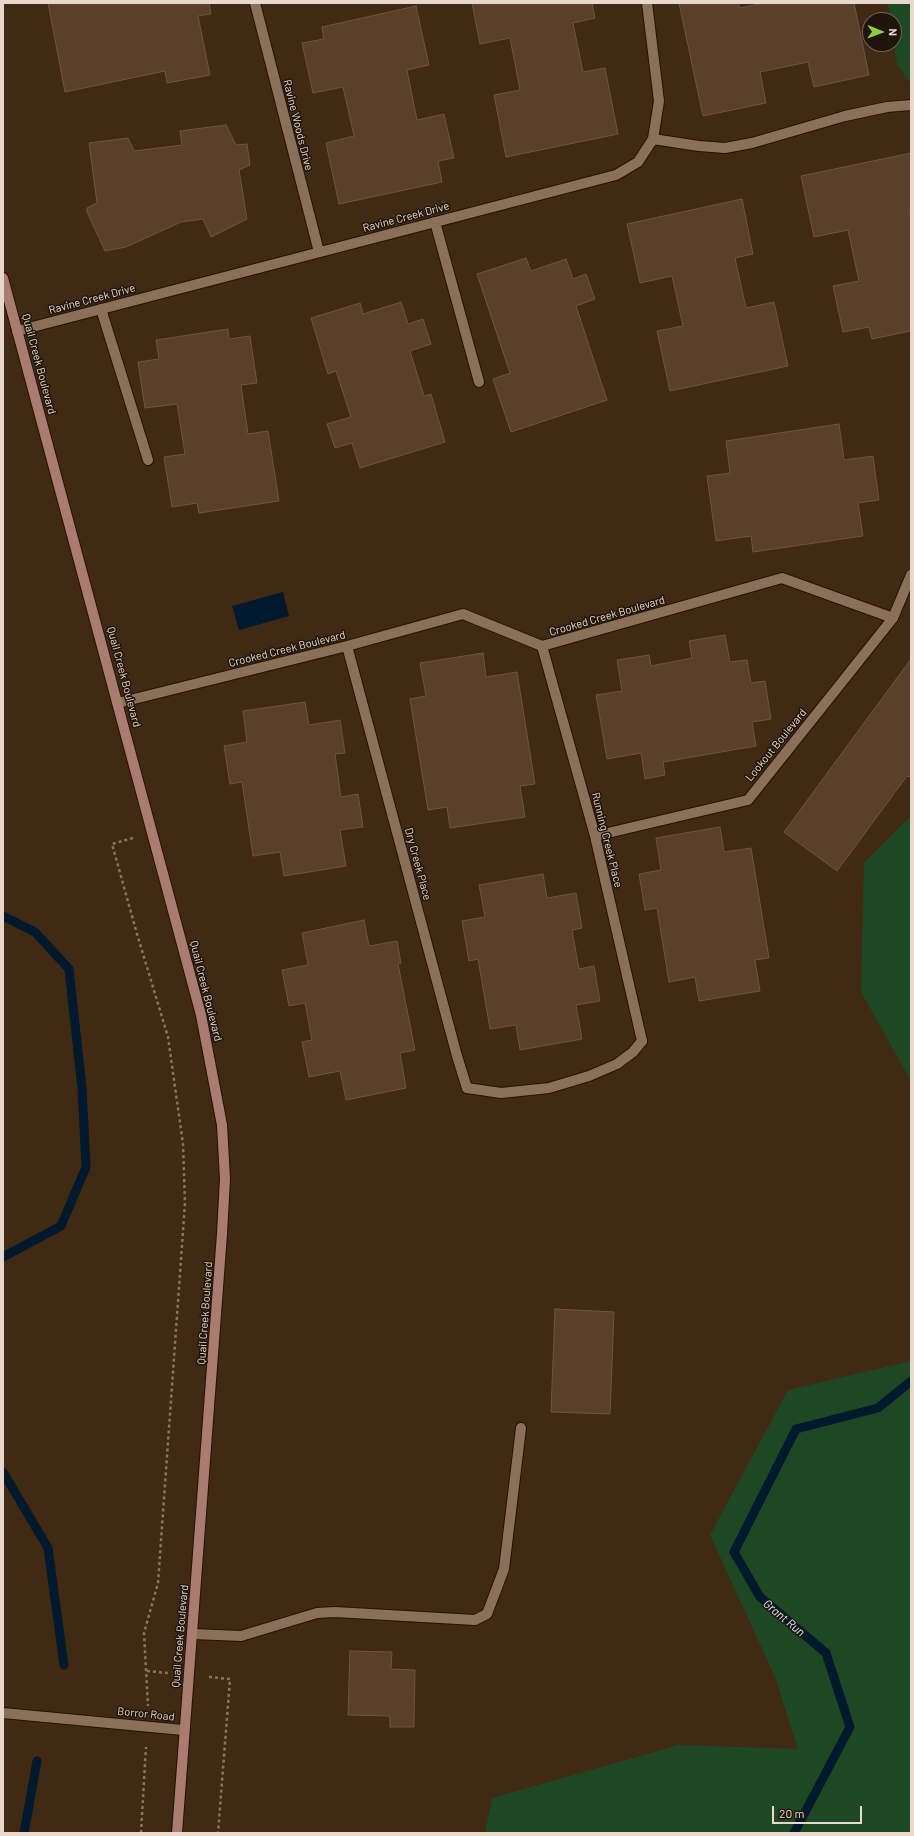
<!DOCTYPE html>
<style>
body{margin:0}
#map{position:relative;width:914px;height:1836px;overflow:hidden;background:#402a14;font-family:Barlow,sans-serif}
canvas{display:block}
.frame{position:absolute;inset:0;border:4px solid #e7d8cb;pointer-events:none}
.north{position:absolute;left:862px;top:12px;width:40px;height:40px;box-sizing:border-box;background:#1f150c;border:1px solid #6f6358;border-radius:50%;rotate:91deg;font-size:11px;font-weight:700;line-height:16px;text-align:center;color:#e7d8cb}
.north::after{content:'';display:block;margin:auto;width:14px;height:18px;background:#95cc3b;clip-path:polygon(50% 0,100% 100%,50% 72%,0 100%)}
.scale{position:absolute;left:772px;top:1806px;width:90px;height:18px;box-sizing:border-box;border:2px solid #e7d8cb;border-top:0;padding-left:5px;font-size:12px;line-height:14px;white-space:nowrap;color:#e7d8cb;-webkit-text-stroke:3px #1f150c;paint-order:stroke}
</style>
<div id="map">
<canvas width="914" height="1836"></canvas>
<div class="frame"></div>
<div class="north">N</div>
<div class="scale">20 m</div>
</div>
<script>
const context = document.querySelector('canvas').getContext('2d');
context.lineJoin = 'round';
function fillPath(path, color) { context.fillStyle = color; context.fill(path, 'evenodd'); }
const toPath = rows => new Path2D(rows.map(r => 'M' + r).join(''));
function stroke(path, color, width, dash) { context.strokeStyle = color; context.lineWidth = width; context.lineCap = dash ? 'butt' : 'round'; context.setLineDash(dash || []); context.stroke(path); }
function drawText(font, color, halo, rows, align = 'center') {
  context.font = font + ' Barlow,sans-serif'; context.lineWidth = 3; context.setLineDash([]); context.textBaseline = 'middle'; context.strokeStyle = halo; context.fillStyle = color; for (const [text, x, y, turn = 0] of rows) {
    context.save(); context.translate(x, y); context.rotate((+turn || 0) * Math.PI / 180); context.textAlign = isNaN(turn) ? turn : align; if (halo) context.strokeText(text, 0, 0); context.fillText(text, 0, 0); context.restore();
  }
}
const green = toPath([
 [888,3,911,3,911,84,897,65,894,43,894,20,891,20],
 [911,816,911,1081,861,992,864,863],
 [911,1361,911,1833,485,1833,492,1798,679,1745,798,1749,775,1677,710,1535,788,1390]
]);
const water = toPath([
 [283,592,289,616,239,630,232,606]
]);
const stream = toPath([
 [3,916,35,932,69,969,82,1088,86,1167,61,1226,3,1257],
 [3,1472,48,1548,64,1665],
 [24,1833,37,1761],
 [794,1833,850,1727,826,1653,760,1597,734,1552,796,1429,878,1408,911,1381]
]);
const building = toPath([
 [48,3,209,3,211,14,198,16,210,75,167,83,165,71,65,92,48,3],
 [472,3,592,3,595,18,573,23,583,72,605,68,618,134,506,157,494,95,520,90,510,38,480,44,472,3],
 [679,3,738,3,740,8,764,3,854,3,869,75,814,87,808,62,760,72,766,103,703,116,679,3],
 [416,6,429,65,407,70,417,120,444,114,454,158,438,161,442,182,339,204,326,143,354,136,343,87,313,93,302,43,324,39,322,27,416,6],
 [226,125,236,145,247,144,250,165,239,170,247,219,211,237,203,219,181,222,126,247,105,251,87,212,87,208,97,203,89,143,128,138,134,151,182,145,180,131,226,125],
 [911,153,911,210,909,211,911,220,911,331,872,339,869,327,843,332,833,286,859,281,848,230,814,237,801,176,911,153],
 [742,199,753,254,735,258,746,308,774,302,788,366,670,391,657,331,683,326,672,276,640,283,627,224,742,199],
 [526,258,531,271,566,259,573,279,586,274,595,299,576,306,607,400,511,432,493,379,510,373,477,274,526,258],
 [401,302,408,324,423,319,431,344,410,351,424,396,431,394,445,442,360,468,352,443,335,448,327,424,351,417,336,371,328,374,311,318,360,303,363,314,401,302],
 [228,329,229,339,250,336,257,383,241,385,248,434,268,431,279,501,199,513,197,503,172,507,164,457,185,454,177,404,145,408,138,362,159,359,156,340,228,329],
 [839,424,844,460,873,456,879,500,858,503,863,536,753,552,751,536,716,541,707,476,730,473,726,441,839,424],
 [725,635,730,662,747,660,751,683,765,681,771,719,752,722,756,746,663,762,665,775,645,779,641,753,607,759,596,695,622,691,617,660,649,655,651,666,692,658,689,641,725,635],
 [483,653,486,677,517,672,535,784,520,786,525,817,450,828,447,807,428,810,410,699,426,696,420,663,483,653],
 [911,659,911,775,909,777,907,776,837,871,784,832,911,659],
 [305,702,309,725,340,720,345,753,335,754,341,797,358,794,363,827,340,830,346,866,284,876,280,852,253,856,242,782,230,784,224,746,247,742,243,711,305,702],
 [720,827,724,852,751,848,769,958,755,960,760,991,699,1001,695,977,669,982,657,908,645,910,639,874,661,870,656,838,720,827],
 [543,874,547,898,576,893,582,928,572,930,579,969,594,966,600,1001,576,1005,582,1039,520,1050,516,1025,490,1029,478,959,469,961,462,921,485,917,479,885,543,874],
 [364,920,369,946,397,941,401,963,398,964,415,1050,400,1053,406,1088,346,1100,340,1071,309,1077,302,1042,312,1040,305,1003,289,1006,282,970,308,965,302,933,364,920],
 [555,1309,614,1312,610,1414,551,1412,555,1309],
 [350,1651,392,1652,391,1669,415,1670,414,1727,390,1727,390,1716,348,1715,350,1651]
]);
const path = toPath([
 [133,838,112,844,137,934,168,1037,183,1144,185,1203,158,1583,144,1633,148,1706],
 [147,1671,168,1673],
 [209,1677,230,1679,218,1833],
 [141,1833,146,1747]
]);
const lane = toPath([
 [653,139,699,146,725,148,752,143,845,116,887,107,911,105],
 [435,222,479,382],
 [101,309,148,460],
 [467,1088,501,1093,549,1088,589,1076,617,1064,633,1052,642,1041],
 [193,1634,241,1636,317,1613,335,1612,475,1620,487,1614,504,1569,521,1428]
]);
const street = toPath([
 [255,3,319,252],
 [17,331,616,175,638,162,653,139,659,101,647,3],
 [347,646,457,1056,467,1088],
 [542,646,595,836,642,1041],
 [118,703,347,646,463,614,542,646,782,578,893,618],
 [595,836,748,800,893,618,911,575],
 [3,1713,183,1730]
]);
const secondary = toPath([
 [3,278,201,1015,222,1125,225,1179,222,1234,177,1833]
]);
const streetNames = [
 ["Ravine Woods Drive",298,125,76],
 ["Ravine Creek Drive",406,217,-15],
 ["Ravine Creek Drive",92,299,-15],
 ["Quail Creek Boulevard",39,364,75],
 ["Crooked Creek Boulevard",607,616,-16],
 ["Crooked Creek Boulevard",287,649,-14],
 ["Quail Creek Boulevard",124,677,75],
 ["Lookout Boulevard",776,745,-51],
 ["Running Creek Place",607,840,76],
 ["Dry Creek Place",418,864,75],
 ["Quail Creek Boulevard",206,991,76],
 ["Quail Creek Boulevard",205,1313,-86],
 ["Quail Creek Boulevard",180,1636,-85],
 ["Borror Road",146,1714,6]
];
const waterNames = [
 ["Grant Run",784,1618,40]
];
fillPath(green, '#1d4823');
fillPath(water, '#00192c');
stroke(stream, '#00192c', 9);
fillPath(building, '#5a402c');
stroke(building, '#6f543f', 1);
stroke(lane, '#261200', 12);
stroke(street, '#261200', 12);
stroke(secondary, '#261200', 12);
stroke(path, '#887563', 2.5, [3, 3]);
stroke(lane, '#8a7058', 10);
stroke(street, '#8a7058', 10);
stroke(secondary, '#aa7c71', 10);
drawText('11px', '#e7d8cb', '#1f150c', streetNames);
drawText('italic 12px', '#c9e6fe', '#1f150c', waterNames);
</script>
